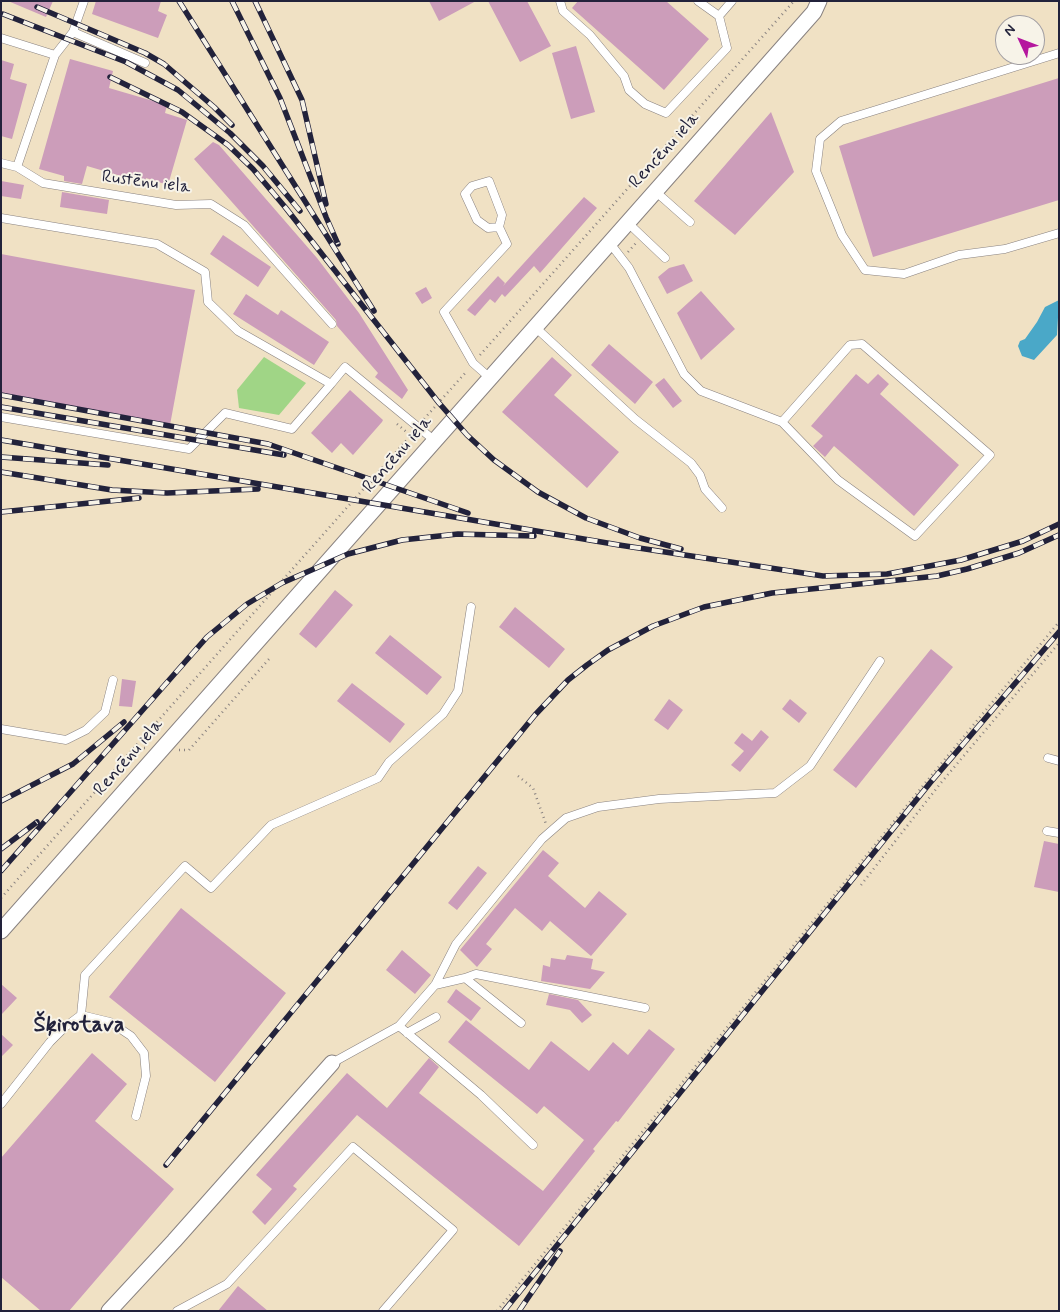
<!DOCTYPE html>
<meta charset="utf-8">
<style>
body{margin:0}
#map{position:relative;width:1060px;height:1312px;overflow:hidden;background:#f0e1c4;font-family:Mynerve,sans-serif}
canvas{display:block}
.frame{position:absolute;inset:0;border:2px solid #22223b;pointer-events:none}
.north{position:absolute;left:995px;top:15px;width:50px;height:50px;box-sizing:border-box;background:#f7f3e8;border:1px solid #a29fa3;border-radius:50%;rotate:313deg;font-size:14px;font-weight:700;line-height:20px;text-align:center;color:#22223b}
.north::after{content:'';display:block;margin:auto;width:18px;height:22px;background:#b5179e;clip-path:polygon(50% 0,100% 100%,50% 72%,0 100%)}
</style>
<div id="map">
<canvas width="1060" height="1312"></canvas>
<div class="frame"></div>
<div class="north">N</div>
</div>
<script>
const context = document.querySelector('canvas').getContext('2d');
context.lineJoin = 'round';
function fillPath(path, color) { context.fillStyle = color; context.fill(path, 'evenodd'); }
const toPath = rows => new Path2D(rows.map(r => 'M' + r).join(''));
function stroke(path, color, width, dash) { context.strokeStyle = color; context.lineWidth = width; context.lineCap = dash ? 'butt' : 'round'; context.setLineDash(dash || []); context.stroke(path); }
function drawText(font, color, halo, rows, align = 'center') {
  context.font = font + ' Mynerve,sans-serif'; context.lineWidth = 4; context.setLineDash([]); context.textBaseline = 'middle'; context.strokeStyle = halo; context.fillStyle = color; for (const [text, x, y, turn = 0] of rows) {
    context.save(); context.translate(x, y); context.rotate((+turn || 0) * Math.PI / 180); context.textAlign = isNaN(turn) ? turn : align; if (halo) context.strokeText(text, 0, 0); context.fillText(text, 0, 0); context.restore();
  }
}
const green = toPath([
 [264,357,306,383,279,415,239,408,237,390]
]);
const water = toPath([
 [1059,300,1057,335,1034,360,1022,356,1018,346,1020,341,1025,339,1037,322,1045,307]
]);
const building = toPath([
 [8,1,53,1,46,17],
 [96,1,161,1,158,11,167,15,158,38,92,14],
 [429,1,476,1,439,21],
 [488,1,527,1,551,46,520,62],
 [578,1,666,1,709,39,664,90,572,8],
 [576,46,595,112,571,119,552,53],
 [70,59,113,71,109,88,167,105,165,113,187,120,168,185,146,178,145,183,87,166,82,184,64,181,64,176,39,169],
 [1,60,14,64,10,79,27,84,12,139,1,136],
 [1059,78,1059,200,873,257,839,146],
 [771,112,794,172,735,235,694,201],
 [213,142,219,145,317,258,359,313,408,390,402,399,375,377,378,373,337,326,336,320,194,159],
 [1,181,24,185,21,199,1,196],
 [62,192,109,200,107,214,60,207],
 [584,197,597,208,540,273,534,266,505,297,502,294,495,303,490,299,475,316,467,310,498,276,505,283,503,286],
 [223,235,271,267,258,287,210,254],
 [1,254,195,290,170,425,1,394],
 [684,264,693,281,667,294,658,277,669,268],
 [426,287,432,298,422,304,415,293],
 [701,291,735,329,701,360,677,313],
 [246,294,278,315,281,310,329,342,314,365,233,314],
 [609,344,653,382,635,404,591,365],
 [552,357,572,375,554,395,619,452,587,488,502,412],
 [856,374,868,384,878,374,889,384,880,394,959,465,914,516,834,446,825,457,813,446,823,436,811,426],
 [664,378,682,401,673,408,655,385],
 [350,390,383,420,382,422,353,455,341,443,332,453,311,433],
 [335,590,353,605,316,648,299,634],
 [515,607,565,649,549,668,499,627],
 [390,635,442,677,427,695,375,653],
 [931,649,953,667,856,788,833,770],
 [122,679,136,681,132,707,119,706],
 [352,683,405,724,390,743,337,701],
 [669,699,683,710,668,730,654,720],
 [790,699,807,713,799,723,782,709],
 [761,730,769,737,740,772,731,765,744,751,734,743,742,733,752,741],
 [1044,841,1059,844,1059,892,1034,887],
 [543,850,559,863,548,876,585,908,599,891,627,914,591,956,550,921,542,931,515,908,486,944,492,949,477,967,460,950],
 [478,866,487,873,457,910,448,903],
 [181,908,286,993,215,1082,109,997],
 [402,950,431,975,415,994,386,970],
 [567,955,593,959,591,969,605,972,590,989,541,981,543,965,550,967,551,958,565,960],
 [1,984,17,998,1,1015],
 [456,989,481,1008,471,1021,447,1002],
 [549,994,578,1000,592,1015,582,1023,570,1010,546,1005],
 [466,1020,529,1070,551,1041,589,1071,613,1042,628,1055,649,1029,675,1049,618,1122,616,1121,593,1149,595,1151,519,1246,357,1115,293,1186,297,1189,265,1225,252,1212,272,1189,256,1175,347,1073,387,1108,429,1058,439,1067,419,1093,543,1191,584,1140,544,1106,537,1114,448,1042],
 [1,1034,13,1045,1,1057],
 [92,1053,127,1084,95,1121,174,1189,69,1311,41,1311,1,1277,1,1158],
 [238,1286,268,1311,218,1311]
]);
const path = toPath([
 [628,252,636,243],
 [480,355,794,1],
 [424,419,467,371],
 [397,424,410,435],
 [134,748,146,748],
 [179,750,189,750,270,658],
 [518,776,533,788,546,824],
 [861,885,940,784,1059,643],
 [1,898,413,433],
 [497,1311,926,782,1059,622]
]);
const lane = toPath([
 [84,1,73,32,145,63],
 [560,1,563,11,590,35,624,76,629,90,645,104,666,113,727,48,719,16,698,1],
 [719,16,732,1],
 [1,38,55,55,73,32],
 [1059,53,841,121,820,139,816,171,842,235,865,270,904,274,959,255,1005,249,1059,233],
 [1,163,17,167,43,183,176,205,211,204,244,225,332,324],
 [17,167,55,55],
 [655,191,690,222],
 [1,218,157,244,205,272,208,302,238,331,331,384,345,367,435,441],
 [627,222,665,258],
 [609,242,629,268,684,374,701,391,782,422,850,345,862,344,990,455,915,536,838,480,782,422],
 [535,327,635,419,691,463,700,475,705,489,722,508],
 [490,378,473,363,444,312,507,244,499,227,502,215,489,181,472,186,465,194,477,220,488,228,499,227],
 [1,417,189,449,225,413,292,429,331,384],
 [1,729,66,740,86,730,105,712,113,680],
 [1048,758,1059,761],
 [1047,831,1059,833],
 [465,978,476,974,645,1008],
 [435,985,465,978,521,1023],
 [81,1015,85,975,185,866,211,888,271,825,378,778,389,762,443,714,458,691,471,607],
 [399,1026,481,1095,533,1145],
 [407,1033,436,1017],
 [332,1063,399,1026,435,985,456,944,542,839,566,818,598,807,659,799,775,793,810,766,880,661],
 [1,1104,50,1042,65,1027,81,1015,110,1022,131,1036,144,1053,146,1076,136,1116],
 [177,1311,227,1284,353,1147,453,1230,383,1311]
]);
const street = toPath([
 [1,931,814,12,819,1],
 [109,1311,174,1241,332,1063]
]);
const rail = toPath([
 [179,1,374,311],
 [232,1,280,98,326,217,338,244],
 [255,1,302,100,326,204],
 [37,7,145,53,164,64,214,107,232,125],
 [3,14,126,62,178,90,230,133,263,166,300,211],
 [110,77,182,112,228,145,253,169,285,207,439,403,467,435,494,460,538,492,586,518,640,538,681,549],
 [1,395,268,444,468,513],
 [1,407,284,455],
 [1,440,619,545,823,576,887,574,961,560,1023,541,1059,524],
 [1,457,108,465],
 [1,472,112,490,167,493,258,489],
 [1,512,139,498],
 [1,801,73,764,124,722],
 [1,849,37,822],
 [1,871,207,637,247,604,282,583,348,554,402,540,458,534,534,536],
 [166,1165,535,715,568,680,587,665,608,650,653,626,704,607,772,593,937,576,967,569,1019,553,1059,535],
 [504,1311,930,783,1059,632],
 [519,1311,560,1251]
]);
const streetNames = [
 ["Rencēnu iela",665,151,-48],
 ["Rustēnu iela",146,183,7],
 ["Rencēnu iela",398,455,-49],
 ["Rencēnu iela",129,758,-49]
];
const districtNames = [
 ["Šķirotava",79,1026]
];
fillPath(green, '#a0d586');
fillPath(water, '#4aa8c8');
fillPath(building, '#cc9dba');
stroke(lane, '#898280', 9);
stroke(street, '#898280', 17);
stroke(path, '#898280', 2.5, [1, 4]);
stroke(lane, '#fff', 8);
stroke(street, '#fff', 15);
stroke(rail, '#22223b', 5.5);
stroke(rail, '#f7f3e8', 4, [11]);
drawText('18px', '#22223b', '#f7f3e8', streetNames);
drawText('bold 22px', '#22223b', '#f7f3e8', districtNames);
</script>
